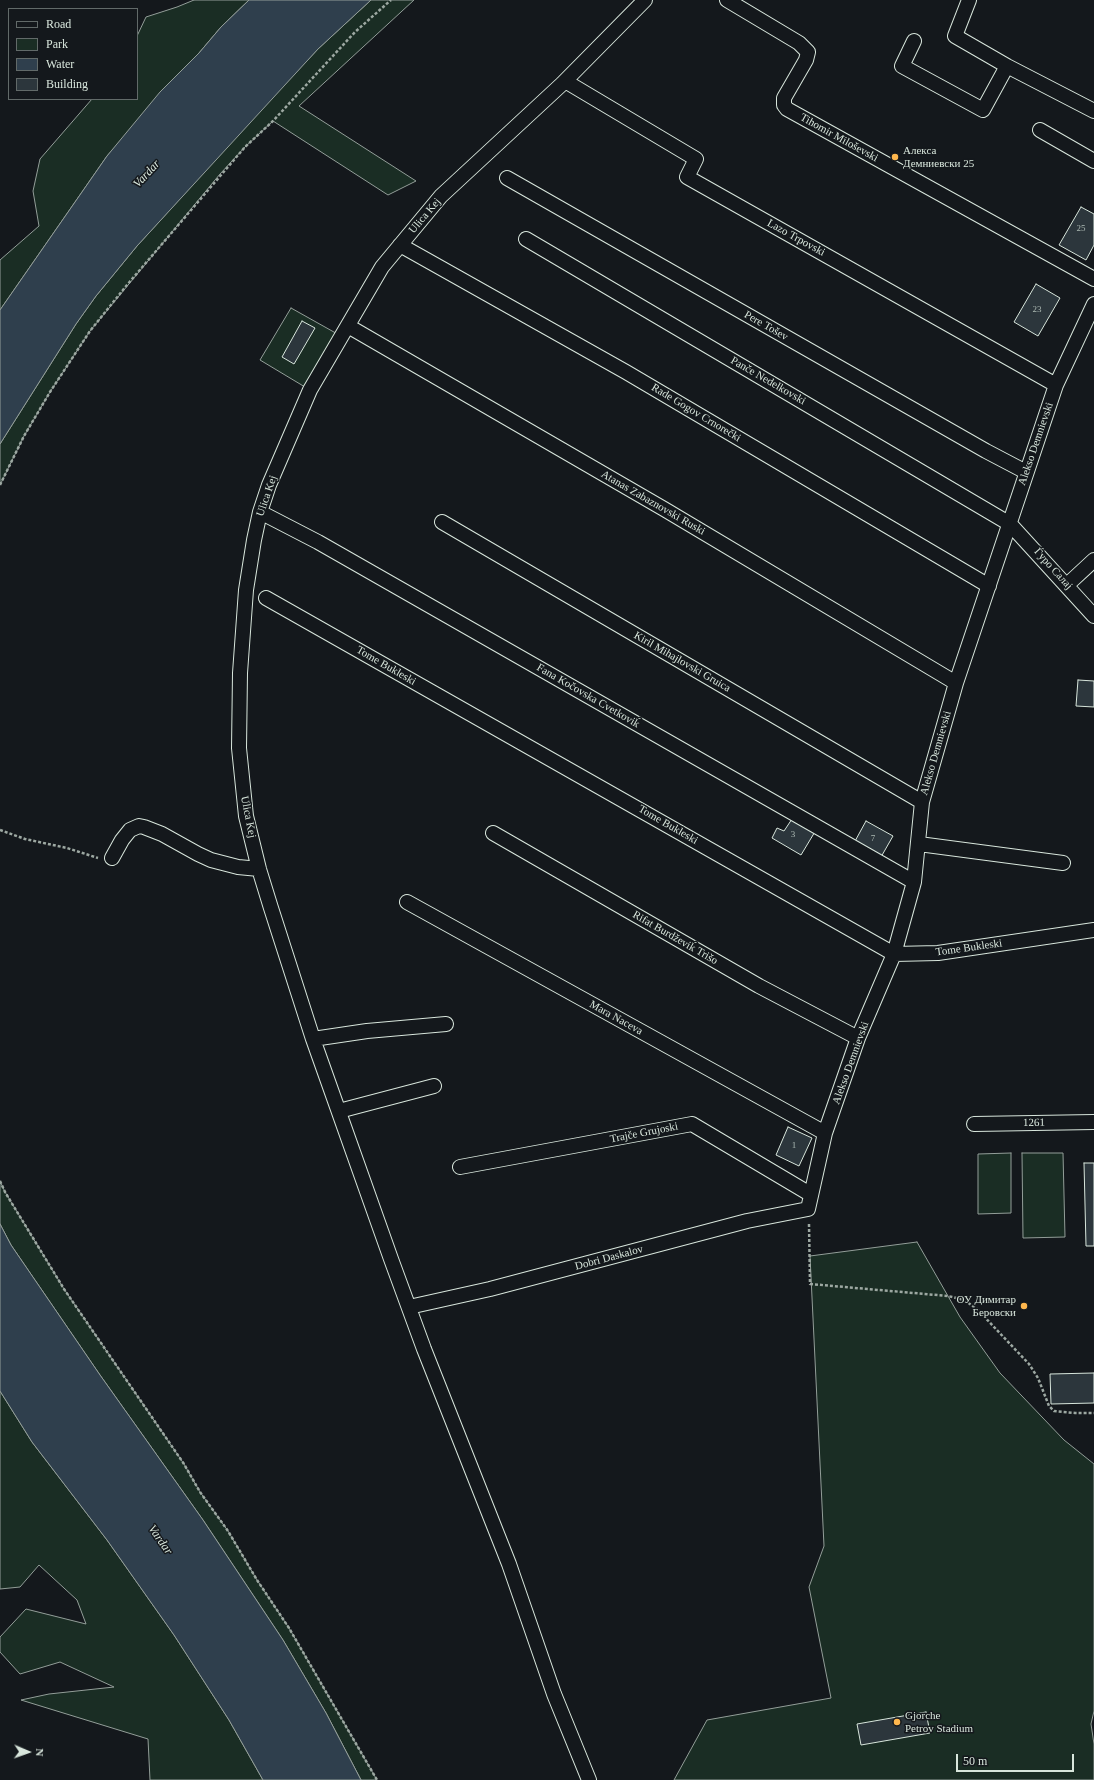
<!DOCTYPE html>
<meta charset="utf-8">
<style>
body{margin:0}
#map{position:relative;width:1094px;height:1780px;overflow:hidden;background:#14181c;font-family:"Times New Roman",serif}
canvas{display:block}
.legend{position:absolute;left:8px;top:8px;width:130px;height:92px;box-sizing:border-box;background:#14181c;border:1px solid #626a69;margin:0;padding:5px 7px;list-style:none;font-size:12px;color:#d8e6dc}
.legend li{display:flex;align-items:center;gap:8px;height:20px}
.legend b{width:20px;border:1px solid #626a69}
.north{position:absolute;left:8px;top:1732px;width:40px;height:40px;-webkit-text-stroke:3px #14181c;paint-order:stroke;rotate:92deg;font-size:11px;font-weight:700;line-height:16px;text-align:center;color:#d8e6dc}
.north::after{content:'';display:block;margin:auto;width:14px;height:18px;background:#d8e6dc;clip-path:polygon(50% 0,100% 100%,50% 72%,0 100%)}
.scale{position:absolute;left:956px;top:1754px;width:118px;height:18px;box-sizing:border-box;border:2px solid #d8e6dc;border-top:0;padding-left:5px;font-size:12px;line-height:14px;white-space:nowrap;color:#d8e6dc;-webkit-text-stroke:3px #14181c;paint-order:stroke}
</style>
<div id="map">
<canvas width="1094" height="1780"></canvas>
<ul class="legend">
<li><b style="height:5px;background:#14181c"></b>Road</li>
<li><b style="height:11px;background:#1a2d24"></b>Park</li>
<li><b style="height:11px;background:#2f3f4d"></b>Water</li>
<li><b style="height:11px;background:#2c363c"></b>Building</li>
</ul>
<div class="north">N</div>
<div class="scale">50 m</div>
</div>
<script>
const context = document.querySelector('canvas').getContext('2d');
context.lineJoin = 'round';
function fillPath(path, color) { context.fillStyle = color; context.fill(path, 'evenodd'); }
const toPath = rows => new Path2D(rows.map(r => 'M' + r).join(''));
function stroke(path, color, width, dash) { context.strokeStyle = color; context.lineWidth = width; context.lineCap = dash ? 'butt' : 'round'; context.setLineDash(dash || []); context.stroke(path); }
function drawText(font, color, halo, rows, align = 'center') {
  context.font = font + ' "Times New Roman",serif'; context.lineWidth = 3; context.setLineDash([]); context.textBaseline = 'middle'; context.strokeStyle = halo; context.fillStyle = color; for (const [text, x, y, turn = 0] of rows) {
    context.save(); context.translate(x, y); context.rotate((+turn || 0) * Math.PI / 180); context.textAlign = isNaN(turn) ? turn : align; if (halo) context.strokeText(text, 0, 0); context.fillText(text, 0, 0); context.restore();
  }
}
const green = toPath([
 [194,0,249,0,221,27,199,53,107,156,0,310,0,260,39,226,33,191,40,159,92,99,137,99,137,36,146,17,177,7,194,0],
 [371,0,414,0,299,106,416,181,388,195,273,121,245,147,220,174,90,331,50,392,24,436,0,485,0,444,76,324,96,296,137,246,268,102,318,49,371,0],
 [291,308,341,336,310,390,260,360,291,308],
 [1011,1153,1011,1213,978,1214,978,1154,1011,1153],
 [1022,1153,1063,1153,1065,1237,1023,1238,1022,1153],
 [0,1181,5,1192,64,1289,184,1464,200,1492,228,1531,257,1580,289,1628,377,1780,361,1780,326,1713,283,1640,203,1520,100,1375,11,1245,0,1224,0,1181],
 [917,1242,960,1317,1000,1373,1064,1440,1094,1464,1094,1711,1091,1724,1094,1744,1094,1780,674,1780,707,1720,831,1698,809,1587,824,1546,810,1256,917,1242],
 [0,1391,32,1442,107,1540,174,1635,229,1720,263,1780,150,1780,148,1739,21,1700,49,1694,114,1687,60,1662,20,1674,0,1652,0,1637,26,1609,86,1624,77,1600,39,1565,20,1587,0,1589,0,1391]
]);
const water = toPath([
 [249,0,371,0,318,49,137,246,96,296,76,324,0,444,0,310,107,156,160,92,199,53,221,27,249,0],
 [0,1224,11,1245,100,1375,203,1520,283,1640,326,1713,361,1780,263,1780,229,1720,174,1635,107,1540,32,1442,0,1391,0,1224]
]);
const building = toPath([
 [1081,207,1094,214,1094,245,1086,260,1059,245,1081,207],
 [1036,284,1060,298,1038,336,1014,322,1036,284],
 [302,321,315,328,294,364,282,357,302,321],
 [1078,680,1094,681,1094,707,1076,706,1078,680],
 [792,819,816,830,801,855,772,838,777,828,784,831,792,819],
 [866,821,893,836,881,857,854,843,866,821],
 [788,1127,812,1138,799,1166,776,1155,788,1127],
 [1084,1163,1094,1163,1094,1246,1086,1246,1084,1163],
 [1094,1373,1094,1403,1051,1404,1050,1374,1094,1373],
 [926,1712,930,1733,861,1745,857,1724,926,1712]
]);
const path = toPath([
 [0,485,24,436,50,392,90,331,127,285,245,147,273,121,355,32,391,0],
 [0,830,25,839,67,848,98,858],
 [0,1181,5,1192,64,1289,184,1464,200,1492,228,1531,257,1580,289,1628,377,1780],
 [809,1224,810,1284,948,1296,964,1300,977,1309,1029,1364,1038,1378,1049,1406,1054,1411,1075,1413,1094,1413]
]);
const minor = toPath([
 [727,0,799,43,808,52,806,60,784,98,784,105,787,109,1094,279],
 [969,0,955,36,1007,66,1094,111],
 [914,41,902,66,983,110,1007,66],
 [565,81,696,159,687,177,1056,385],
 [1040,130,1094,161],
 [507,178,986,451,1026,472],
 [526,239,1010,524,1094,616],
 [400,245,626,372,989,586],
 [348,326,664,509,956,683],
 [260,512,318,542,914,882],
 [442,522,922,802],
 [1067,585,1094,560],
 [266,598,894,954,938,953,1094,930],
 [493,833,759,986,858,1038],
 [919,844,1063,863],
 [112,858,122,840,130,830,139,826,144,827,162,834,198,854,211,860,238,867,259,869],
 [407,902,825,1133],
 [313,1039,367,1031,446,1024],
 [339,1111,434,1086],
 [974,1124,1094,1122],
 [460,1167,692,1124,810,1194],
 [409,1307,490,1289,747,1221,808,1209,825,1133,858,1038,894,954,914,882,922,802,956,683,1056,385,1094,304],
 [589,1780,554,1694,509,1564,424,1349,391,1259,313,1039,271,908,259,869,246,816,239,748,240,673,246,590,254,540,260,512,269,485,310,390,382,267,441,196,562,84,645,0]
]);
const markers = [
 [895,157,4,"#ffb74d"],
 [1024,1306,4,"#ffb74d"],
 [897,1722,4,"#ffb74d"]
];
const numberNames = [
 ["25",1081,229],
 ["23",1037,310],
 ["3",793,835],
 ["7",873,839],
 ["1",794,1146]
];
const streetNames = [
 ["Tihomir Miloševski",839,138,29],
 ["Ulica Kej",425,216,-50],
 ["Lazo Trpovski",796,238,29],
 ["Pere Tošev",766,326,30],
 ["Panče Nedelkovski",768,381,30],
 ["Rade Gogov Crnorečki",696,413,31],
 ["Alekso Demnievski",1036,444,-71],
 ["Ulica Kej",267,496,-71],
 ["Atanas Zabaznovski Ruski",653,503,30],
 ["Ѓуро Салај",1053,569,48],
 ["Kiril Mihajlovski Gruica",682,662,30],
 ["Tome Bukleski",386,666,30],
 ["Fana Kočovska Cvetkoviḱ",588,696,30],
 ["Alekso Demnievski",936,753,-74],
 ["Ulica Kej",248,817,79],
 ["Tome Bukleski",668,825,30],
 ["Rifat Burdževiḱ Trišo",675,938,30],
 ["Tome Bukleski",969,948,-8],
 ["Mara Naceva",616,1018,29],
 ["Alekso Demnievski",851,1063,-70],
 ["1261",1034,1123,-1],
 ["Trajče Grujoski",644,1133,-11],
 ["Dobri Daskalov",609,1258,-15]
];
const poiNames = [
 ["Алекса",903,151],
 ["Демниевски 25",903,164],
 ["ОУ Димитар",1016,1300,"right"],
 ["Беровски",1016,1313,"right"],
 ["Gjorche",905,1716],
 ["Petrov Stadium",905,1729]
];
const waterNames = [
 ["Vardar",147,174,-47],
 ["Vardar",160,1540,55]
];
fillPath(green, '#1a2d24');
stroke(green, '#939e99', 1);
fillPath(water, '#2f3f4d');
stroke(water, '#939e99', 1);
fillPath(building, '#2c363c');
stroke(building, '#d8e6dc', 1);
stroke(minor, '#d8e6dc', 16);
stroke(path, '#9da8a2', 2.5, [3, 2]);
stroke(minor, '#14181c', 14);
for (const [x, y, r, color] of markers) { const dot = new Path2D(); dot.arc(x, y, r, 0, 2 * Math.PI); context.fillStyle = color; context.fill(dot); stroke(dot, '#14181c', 1.5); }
drawText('9px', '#adbab4', null, numberNames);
drawText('11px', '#d8e6dc', '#14181c', streetNames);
drawText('11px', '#d8e6dc', '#14181c', poiNames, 'left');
drawText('italic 12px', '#d8e6dc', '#14181c', waterNames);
</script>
